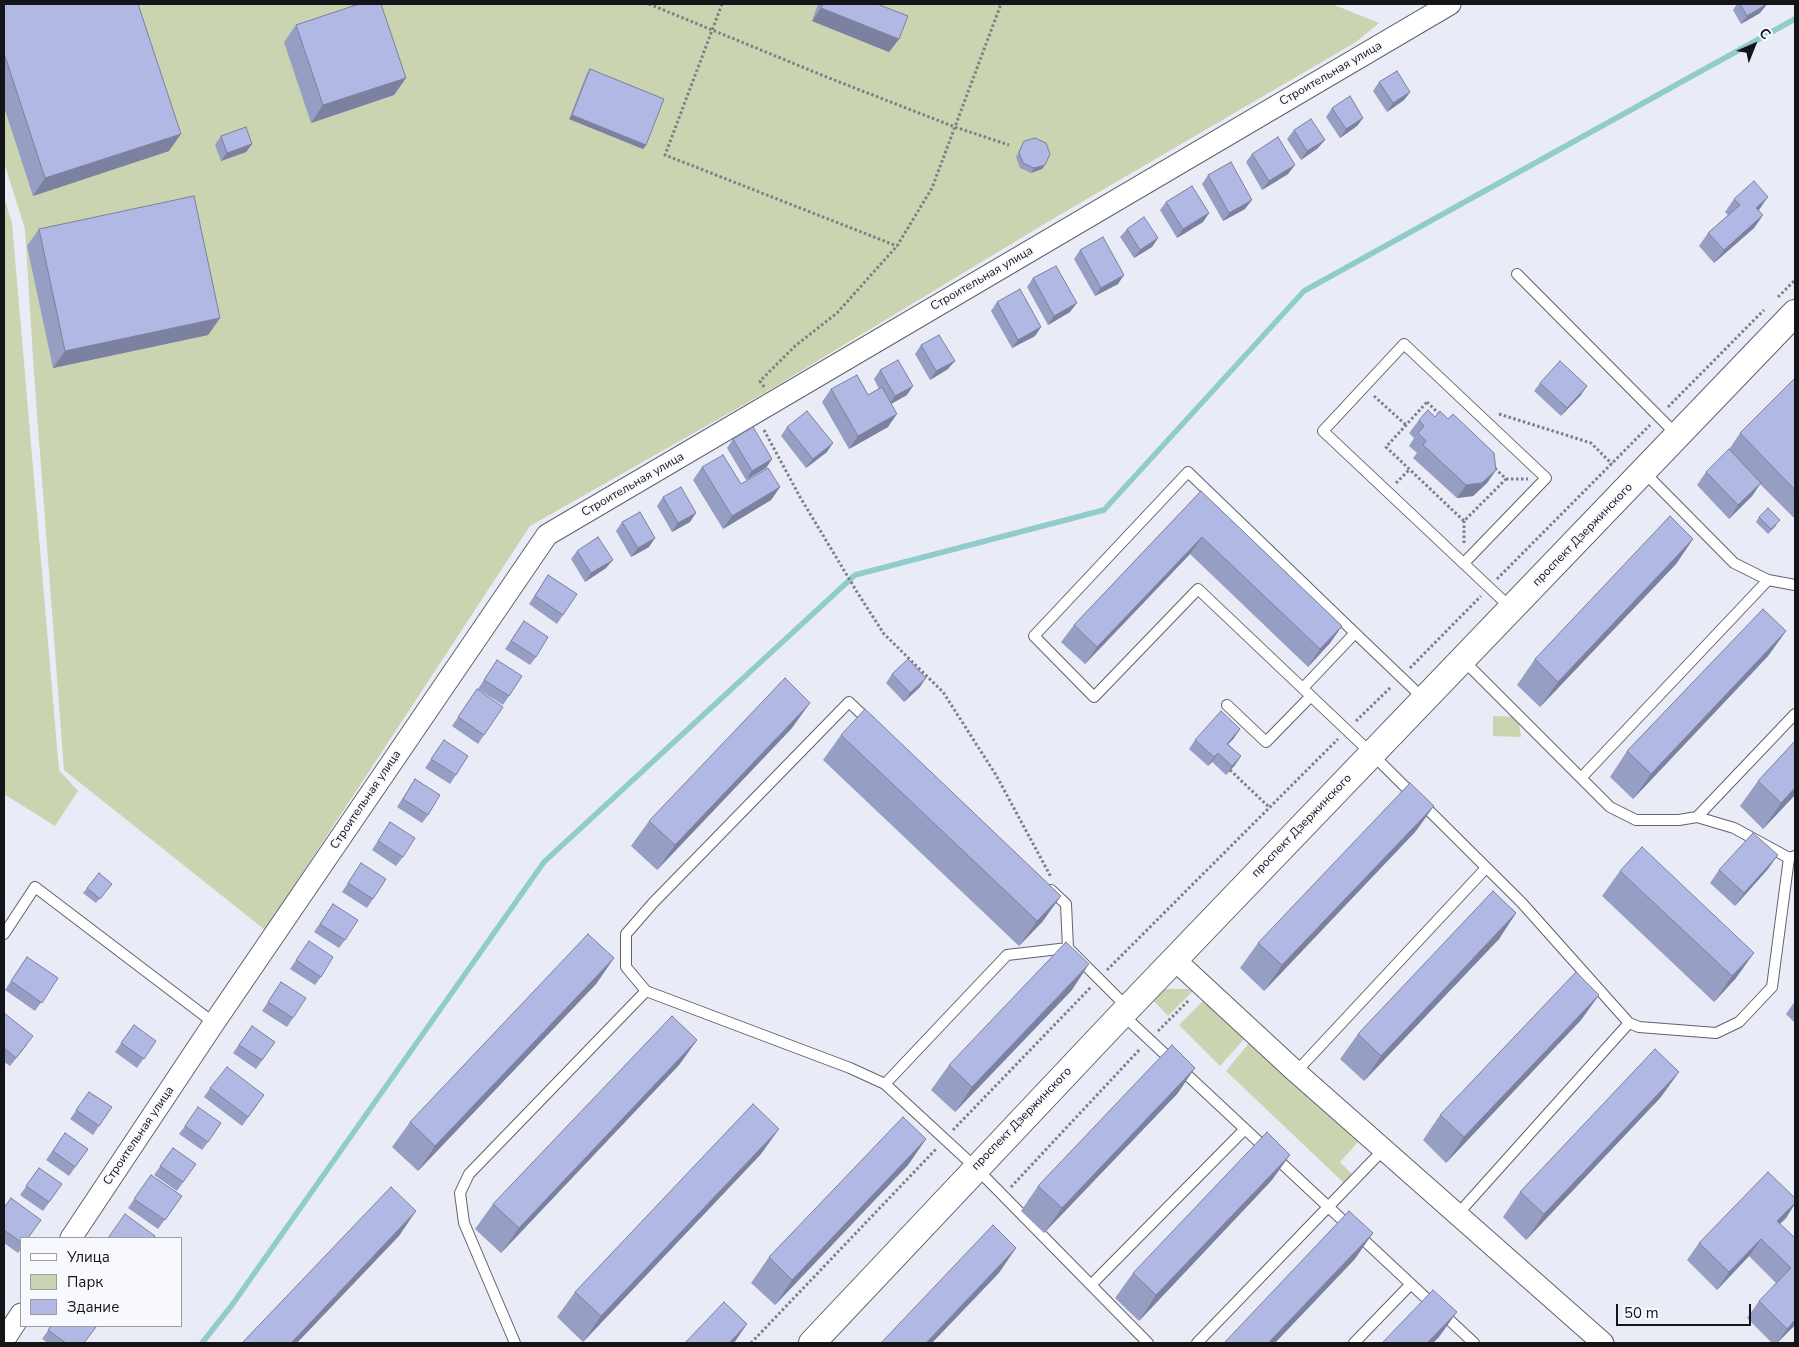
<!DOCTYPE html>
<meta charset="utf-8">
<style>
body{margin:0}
#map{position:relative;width:1799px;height:1347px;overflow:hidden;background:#e9ecf7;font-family:"Nunito Sans",sans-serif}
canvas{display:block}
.frame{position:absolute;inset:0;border:5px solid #141519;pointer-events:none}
.legend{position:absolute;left:20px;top:1237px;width:162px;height:90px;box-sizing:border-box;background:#f8f9fe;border:1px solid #9d9ea2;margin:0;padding:6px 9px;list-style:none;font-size:15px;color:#141519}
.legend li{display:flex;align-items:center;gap:10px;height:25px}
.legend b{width:25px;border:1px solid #9d9ea2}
.north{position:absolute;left:1729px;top:20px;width:50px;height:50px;-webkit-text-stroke:4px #f8f9fe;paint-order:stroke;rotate:44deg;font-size:14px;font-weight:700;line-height:20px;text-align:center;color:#141519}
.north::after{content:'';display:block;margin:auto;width:18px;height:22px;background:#141519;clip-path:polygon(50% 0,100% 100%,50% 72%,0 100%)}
.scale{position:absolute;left:1616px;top:1304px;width:135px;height:22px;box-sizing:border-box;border:2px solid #141519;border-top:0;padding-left:6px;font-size:15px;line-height:18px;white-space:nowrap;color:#141519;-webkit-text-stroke:4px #f8f9fe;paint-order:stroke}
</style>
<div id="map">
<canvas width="1799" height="1347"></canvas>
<div class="frame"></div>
<ul class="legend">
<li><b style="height:6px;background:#fff"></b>Улица</li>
<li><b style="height:14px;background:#cad4b0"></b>Парк</li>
<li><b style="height:14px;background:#b0b8e3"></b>Здание</li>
</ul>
<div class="north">С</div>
<div class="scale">50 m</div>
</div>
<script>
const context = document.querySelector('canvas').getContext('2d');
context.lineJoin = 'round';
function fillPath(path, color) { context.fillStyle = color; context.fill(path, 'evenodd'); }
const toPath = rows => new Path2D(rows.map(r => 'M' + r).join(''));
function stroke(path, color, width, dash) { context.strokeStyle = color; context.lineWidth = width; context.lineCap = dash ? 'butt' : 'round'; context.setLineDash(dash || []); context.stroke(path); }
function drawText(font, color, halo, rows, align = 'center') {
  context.font = font + ' "Nunito Sans",sans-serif'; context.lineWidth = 4; context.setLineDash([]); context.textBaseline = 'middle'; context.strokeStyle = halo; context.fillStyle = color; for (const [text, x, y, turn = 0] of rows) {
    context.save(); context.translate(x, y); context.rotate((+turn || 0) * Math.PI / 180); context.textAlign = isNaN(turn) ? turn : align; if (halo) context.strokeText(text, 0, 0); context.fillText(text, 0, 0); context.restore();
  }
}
const green = toPath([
 [4,4,1332,4,1379,23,1356,42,1051,220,766,392,530,526,265,930,64,770,34,374,25,229,4,162],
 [4,197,12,223,59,770,78,791,55,826,4,794],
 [1493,716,1518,717,1521,737,1493,736],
 [1162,989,1188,989,1193,991,1168,1016,1152,999],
 [1203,1001,1244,1039,1220,1066,1179,1025],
 [1249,1043,1358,1142,1340,1162,1353,1175,1345,1184,1226,1071]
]);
const stream = toPath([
 [202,1343,232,1305,544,862,855,575,1104,510,1304,291,1795,19]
]);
const path = toPath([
 [649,4,829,78,955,127,1009,145],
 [722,4,665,155,897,246],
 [1778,297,1795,280],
 [764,387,760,381,795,346,837,313,897,246,932,188,1001,4],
 [1374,396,1406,425],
 [1427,402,1506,479,1464,521,1386,447,1427,402],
 [1668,407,1764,310],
 [1499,414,1591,443,1612,464],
 [764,430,800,497,857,592,884,634,943,692,996,775,1051,877],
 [1506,479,1528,479],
 [1396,483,1410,469],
 [1464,543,1464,521],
 [1497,579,1650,425],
 [1410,668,1481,596],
 [1356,721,1391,687],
 [1230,770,1270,808],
 [1107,970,1338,739],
 [1158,1031,1189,1000],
 [953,1130,1091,987],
 [1011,1187,1140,1049],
 [751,1343,937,1148]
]);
const service = toPath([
 [1517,274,1677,435],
 [1644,472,1734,563,1768,580,1795,585],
 [1464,563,1546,478,1404,344,1323,431,1511,608],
 [1355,633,1188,472,1034,636,1094,697,1198,589,1372,754,1522,903,1629,1023,1639,1027,1716,1033,1739,1022,1772,987,1789,858],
 [1463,660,1610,807,1636,820,1679,820,1697,817,1734,828,1789,858,1795,856],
 [1303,688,1355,633,1424,699],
 [1227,705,1266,742,1311,696],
 [870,722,849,702,653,903,626,934,626,967,646,991,850,1068,885,1084,976,1168,1148,1343],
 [1581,778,1768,580],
 [1697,817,1795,714],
 [1051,890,1066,904,1068,948,1127,1007],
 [4,934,35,887,214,1023],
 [1123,1015,1474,1343],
 [1296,1072,1486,868],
 [885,1084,1007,955,1068,948],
 [1457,1215,1629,1023],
 [1091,1285,1245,1129],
 [515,1343,464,1223,460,1193,469,1174,646,991],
 [1197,1343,1383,1150],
 [1354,1343,1411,1284]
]);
const minor = toPath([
 [1175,960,1296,1072,1603,1343],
 [71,1238,214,1023,547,535,1450,4],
 [4,1340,21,1314]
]);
const tertiary = toPath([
 [812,1343,1128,1008,1795,313]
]);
const wall = toPath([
 [4,4,169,151,33,196,4,107],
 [818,4,877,4,899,39,889,52,812,21],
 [1737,4,1767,4,1760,13,1741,24,1733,10],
 [296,25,406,78,394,95,311,123,284,42],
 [590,69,646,145,643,149,569,119,587,73],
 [1379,82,1410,92,1404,100,1387,112,1373,91],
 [1332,108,1363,118,1357,126,1340,138,1326,117],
 [1294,130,1318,148,1301,160,1287,139],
 [221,136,252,144,246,152,221,161,215,145],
 [1024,141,1042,169,1031,173,1020,168,1016,157],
 [1252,154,1288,174,1262,190,1246,162],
 [1208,175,1245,209,1223,221,1202,184],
 [1734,199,1758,210,1763,215,1754,228,1714,263,1699,246,1708,233,1728,215,1725,212],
 [1166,202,1209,213,1203,222,1177,238,1160,210],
 [39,229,220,318,208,335,53,368,27,246],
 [1127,229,1158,238,1152,247,1134,258,1120,237],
 [1080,250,1118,284,1095,296,1074,259],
 [1033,278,1070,312,1048,325,1027,287],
 [997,302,1041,327,1035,336,1012,348,991,311],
 [921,345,948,369,930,380,915,354],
 [880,370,907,395,891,404,888,427,849,449,822,402,831,389,868,395,879,389,874,379],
 [1795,378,1795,519,1760,484,1752,496,1729,519,1697,485,1706,472,1728,451,1740,433],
 [1540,383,1581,395,1561,416,1534,391],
 [1435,417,1496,470,1487,483,1473,496,1457,498,1413,458,1417,453,1409,446,1414,438,1409,433,1419,420],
 [787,427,827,452,806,468,781,436],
 [733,439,772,459,766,468,746,480,727,448],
 [702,467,741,484,780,487,771,500,723,529,693,480],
 [1201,491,1342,626,1330,643,1308,667,1190,554,1085,664,1061,642,1074,625],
 [663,497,690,522,672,532,657,506],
 [1759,517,1777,525,1768,534,1756,522],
 [622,522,649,547,631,557,616,531],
 [1693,539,1676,564,1540,707,1517,685,1535,659],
 [577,551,606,568,585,582,571,559],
 [548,575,577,594,557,624,529,604],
 [524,621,536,657,530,665,505,649],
 [1786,631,1768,656,1633,799,1610,777,1627,751],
 [497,660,509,696,503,705,478,689],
 [892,674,920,687,904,702,886,683],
 [477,689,503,707,478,744,452,726],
 [792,728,657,870,631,846,649,821],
 [1240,729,1234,738,1228,744,1241,756,1235,765,1226,775,1212,762,1208,766,1189,749,1195,740],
 [841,735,1043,921,1019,946,823,760],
 [444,740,456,775,450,784,425,768],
 [1795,741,1795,795,1763,829,1740,806,1758,781],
 [415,779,428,815,422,823,397,807],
 [390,822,403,857,396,866,372,850],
 [1416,831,1264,991,1240,968,1258,943],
 [361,863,373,899,367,908,342,892],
 [1768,869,1735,906,1710,883,1719,870],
 [1620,871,1736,978,1714,1002,1602,896],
 [112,884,96,903,83,893,87,888],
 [333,904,345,940,339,948,314,932],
 [1516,913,1499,939,1364,1081,1340,1059,1358,1034],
 [309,941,321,977,315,985,290,969],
 [27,957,58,978,35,1011,5,990],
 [614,958,596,984,418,1171,392,1147,410,1122],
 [281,982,293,1018,287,1027,262,1011],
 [1072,990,955,1112,931,1090,949,1065],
 [1599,995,1581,1020,1446,1163,1423,1140,1440,1115],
 [1795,1001,1795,1023,1786,1014],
 [4,1013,27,1045,10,1066,4,1062],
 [134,1025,156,1041,137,1068,115,1052],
 [252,1026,275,1042,256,1069,233,1053],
 [697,1040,679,1065,501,1253,475,1229,493,1204],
 [210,1088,258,1104,242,1126,204,1097],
 [89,1092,112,1107,93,1135,70,1119],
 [1178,1093,1044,1233,1021,1211,1038,1186],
 [1661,1097,1526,1240,1503,1217,1520,1192],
 [185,1126,208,1142,202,1150,179,1134],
 [65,1133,88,1149,69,1176,46,1160],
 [926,1139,908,1165,775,1305,751,1283,769,1257],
 [173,1148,196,1164,177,1191,154,1175],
 [761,1154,583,1342,557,1317,575,1292],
 [39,1168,62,1184,43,1211,20,1195],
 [151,1175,182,1196,158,1229,128,1208],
 [1272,1180,1139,1321,1115,1298,1133,1273],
 [1795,1198,1795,1204,1786,1218,1780,1224,1795,1238,1795,1325,1777,1343,1772,1343,1747,1318,1759,1301,1776,1283,1749,1256,1717,1290,1687,1260,1699,1243],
 [4,1208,21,1238,21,1249,18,1253,4,1243],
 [51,1326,84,1343,48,1343,42,1339]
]);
const shadedWall = toPath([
 [1767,4,1760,13,1741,24,1747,16],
 [821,8,899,39,889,52,812,21],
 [406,78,394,95,311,123,323,105],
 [1410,92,1404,100,1387,112,1393,103],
 [572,115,646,145,643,149,569,119],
 [1363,118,1357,126,1340,138,1346,129],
 [181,134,169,151,33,196,45,178],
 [1325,140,1318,148,1301,160,1307,151],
 [252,144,246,152,221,161,227,153],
 [1045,165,1042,169,1031,173,1034,168],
 [1295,165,1288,174,1262,190,1269,181],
 [1768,197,1759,210,1747,221,1756,208],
 [1252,200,1245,209,1223,221,1229,213],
 [1209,213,1203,222,1177,238,1183,229],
 [1763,215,1754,228,1714,263,1724,250],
 [1158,238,1152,247,1134,258,1140,250],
 [1124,275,1118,284,1095,296,1101,288],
 [1077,303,1070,312,1048,325,1054,316],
 [220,318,208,335,53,368,65,351],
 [1041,327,1035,336,1012,348,1018,340],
 [955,361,948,369,930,380,936,371],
 [913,386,907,395,889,405,895,396],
 [1587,386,1581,395,1561,416,1567,408],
 [897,414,888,427,849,449,858,436],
 [833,443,827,452,806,468,813,459],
 [772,459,766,468,746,480,752,471],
 [1496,470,1487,483,1473,496,1457,498,1466,485],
 [1761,483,1752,496,1729,519,1738,505],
 [780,487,771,500,723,529,732,516],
 [696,513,690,522,672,532,678,523],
 [1202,537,1190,554,1085,664,1097,647],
 [655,538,649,547,631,557,638,548],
 [1693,539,1676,564,1540,707,1558,682],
 [613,560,606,568,585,582,591,573],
 [1342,626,1330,643,1308,667,1320,649],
 [1786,631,1768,656,1633,799,1651,774],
 [926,678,920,687,904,702,910,693],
 [810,703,792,728,657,870,675,845],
 [1240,729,1234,738,1221,752,1227,744],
 [1218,753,1212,762,1208,766,1214,757],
 [1241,756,1235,765,1226,775,1232,766],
 [1795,788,1795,795,1763,829,1781,803],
 [1434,806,1416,831,1264,991,1282,965],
 [1778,855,1768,869,1735,906,1744,893],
 [1061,896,1043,921,1019,946,1037,921],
 [1516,913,1499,939,1364,1081,1381,1056],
 [1754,953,1736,978,1714,1002,1732,976],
 [614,958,596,984,418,1171,435,1146],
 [1089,964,1072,990,955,1112,972,1087],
 [1599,995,1581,1020,1446,1163,1464,1137],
 [697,1040,679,1065,501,1253,519,1228],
 [1195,1068,1178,1093,1044,1233,1062,1208],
 [1679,1072,1661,1097,1526,1240,1544,1214],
 [779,1129,761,1154,583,1342,601,1316],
 [926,1139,908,1165,775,1305,792,1280],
 [1290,1155,1272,1180,1139,1321,1156,1295],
 [1795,1203,1786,1218,1765,1238,1777,1221],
 [416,1211,399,1236,297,1343,291,1343],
 [1373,1233,1355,1259,1275,1343,1268,1343],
 [1761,1239,1749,1256,1717,1290,1729,1272],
 [1016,1248,999,1273,932,1343,926,1343],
 [1457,1312,1439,1337,1433,1343,1427,1343],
 [1795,1320,1795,1325,1777,1343,1787,1329],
 [747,1324,734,1343,729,1343]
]);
const building = toPath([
 [4,4,138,4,181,134,45,178,4,53,4,4],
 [359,4,381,4,406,78,323,105,296,25,359,4],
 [823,4,877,4,908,16,899,39,821,8,823,4],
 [1740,4,1767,4,1747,16,1740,4],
 [590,69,664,99,646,145,572,115,590,69],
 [1397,71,1410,92,1393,103,1379,82,1397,71],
 [1350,96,1363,118,1346,129,1332,108,1350,96],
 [1311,119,1325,140,1307,151,1294,130,1311,119],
 [246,127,252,144,227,153,221,136,246,127],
 [1278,137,1295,165,1269,181,1252,154,1278,137],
 [1035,138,1046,143,1050,154,1045,165,1034,168,1023,163,1019,152,1024,141,1035,138],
 [1231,162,1252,200,1229,213,1208,175,1231,162],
 [1754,181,1768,197,1756,208,1763,215,1724,250,1708,233,1740,205,1734,199,1754,181],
 [1192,186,1209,213,1183,229,1166,202,1192,186],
 [194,196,220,318,65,351,39,229,194,196],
 [1144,217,1158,238,1140,250,1127,229,1144,217],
 [1103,237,1124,275,1101,288,1080,250,1103,237],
 [1056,266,1077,303,1054,316,1033,278,1056,266],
 [1020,289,1041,327,1018,340,997,302,1020,289],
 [939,335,955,361,936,371,921,345,939,335],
 [898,360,913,386,895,396,880,370,898,360],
 [1560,361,1587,386,1567,408,1540,383,1560,361],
 [857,375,868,395,882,387,897,414,858,436,831,389,857,375],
 [1795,378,1795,490,1740,433,1795,378],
 [1428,410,1435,417,1440,411,1448,419,1453,414,1494,453,1496,470,1482,483,1466,485,1423,445,1426,441,1418,433,1424,426,1419,420,1428,410],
 [807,411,833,443,813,459,787,427,807,411],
 [753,427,772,459,752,471,733,439,753,427],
 [1729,449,1761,483,1738,505,1706,472,1729,449],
 [723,455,741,484,768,468,780,487,732,516,702,467,723,455],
 [681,487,696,513,678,523,663,497,681,487],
 [1201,491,1342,626,1320,649,1202,537,1097,647,1074,625,1201,491],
 [1768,508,1780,520,1771,529,1759,517,1768,508],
 [640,512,655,538,638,548,622,522,640,512],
 [1670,516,1693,539,1558,682,1535,659,1670,516],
 [598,537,613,560,591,573,577,551,598,537],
 [548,575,577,594,563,615,535,596,548,575],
 [1763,609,1786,631,1651,774,1627,751,1763,609],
 [524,621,548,637,536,657,511,641,524,621],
 [908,659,926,678,910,693,892,674,908,659],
 [497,660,522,676,509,696,484,680,497,660],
 [785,678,810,703,675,845,649,821,785,678],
 [477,689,503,707,484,735,458,717,477,689],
 [865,709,1061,896,1037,921,841,735,865,709],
 [1221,711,1240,729,1227,744,1241,756,1232,766,1218,753,1214,757,1195,740,1221,711],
 [444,740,468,756,456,775,431,759,444,740],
 [1795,741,1795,788,1781,803,1758,781,1795,741],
 [415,779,440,795,428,815,403,799,415,779],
 [1410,783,1434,806,1282,965,1258,943,1410,783],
 [390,822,415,838,403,857,378,841,390,822],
 [1753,833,1778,855,1744,893,1719,870,1753,833],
 [1642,847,1754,953,1732,976,1620,871,1642,847],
 [361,863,386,879,373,899,348,883,361,863],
 [99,873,112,884,100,899,87,888,99,873],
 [1493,891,1516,913,1381,1056,1358,1034,1493,891],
 [333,904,358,920,345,940,320,924,333,904],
 [588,934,614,958,435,1146,410,1122,588,934],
 [309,941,333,957,321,977,296,960,309,941],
 [1066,942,1089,964,972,1087,949,1065,1066,942],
 [27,957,58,978,42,1003,11,981,27,957],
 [1576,972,1599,995,1464,1137,1440,1115,1576,972],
 [281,982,306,998,293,1018,268,1002,281,982],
 [4,1013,33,1036,16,1058,4,1048,4,1013],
 [672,1016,697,1040,519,1228,493,1204,672,1016],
 [134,1025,156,1041,144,1059,121,1043,134,1025],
 [252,1026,275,1042,262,1060,239,1045,252,1026],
 [1172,1045,1195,1068,1062,1208,1038,1186,1172,1045],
 [1655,1049,1679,1072,1544,1214,1520,1192,1655,1049],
 [227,1067,264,1095,248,1117,210,1088,227,1067],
 [89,1092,112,1107,99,1126,76,1110,89,1092],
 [753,1104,779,1129,601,1316,575,1292,753,1104],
 [198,1107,221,1123,208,1142,185,1126,198,1107],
 [903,1117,926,1139,792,1280,769,1257,903,1117],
 [1267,1132,1290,1155,1156,1295,1133,1273,1267,1132],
 [65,1133,88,1149,75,1167,53,1151,65,1133],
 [173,1148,196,1164,183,1182,160,1166,173,1148],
 [39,1168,62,1184,49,1202,26,1186,39,1168],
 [1768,1172,1795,1198,1795,1203,1777,1221,1795,1238,1795,1320,1787,1329,1759,1301,1791,1268,1761,1239,1729,1272,1699,1243,1768,1172],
 [151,1175,182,1196,165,1220,134,1199,151,1175],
 [391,1187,416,1211,291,1343,242,1343,391,1187],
 [11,1198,41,1220,28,1238,21,1238,21,1242,4,1230,4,1208,11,1198],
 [1349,1211,1373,1233,1268,1343,1224,1343,1349,1211],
 [125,1214,155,1236,154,1238,108,1238,125,1214],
 [993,1225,1016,1248,926,1343,881,1343,993,1225],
 [1433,1290,1457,1312,1427,1343,1382,1343,1433,1290],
 [724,1302,747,1324,729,1343,685,1343,724,1302],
 [51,1326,93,1326,96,1327,84,1343,66,1343,48,1330,51,1326]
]);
const streetNames = [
 ["Строительная улица",1331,74,-30],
 ["Строительная улица",982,279,-30],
 ["Строительная улица",633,485,-30],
 ["проспект Дзержинского",1583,535,-46],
 ["Строительная улица",366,800,-56],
 ["проспект Дзержинского",1302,826,-46],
 ["проспект Дзержинского",1022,1119,-46],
 ["Строительная улица",139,1136,-56]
];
fillPath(green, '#cad4b0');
stroke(stream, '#91cccd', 5.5);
stroke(service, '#60626c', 12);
stroke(minor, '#60626c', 23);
stroke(tertiary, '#60626c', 28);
stroke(path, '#7d7f87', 3, [2.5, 2.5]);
stroke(service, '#fff', 10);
stroke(minor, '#fff', 21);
stroke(tertiary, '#fff', 26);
fillPath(wall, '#979ec3');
fillPath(shadedWall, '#7b819f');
fillPath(building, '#b0b8e3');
stroke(building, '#7b819f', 1);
drawText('12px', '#141519', '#f8f9fe', streetNames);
</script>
